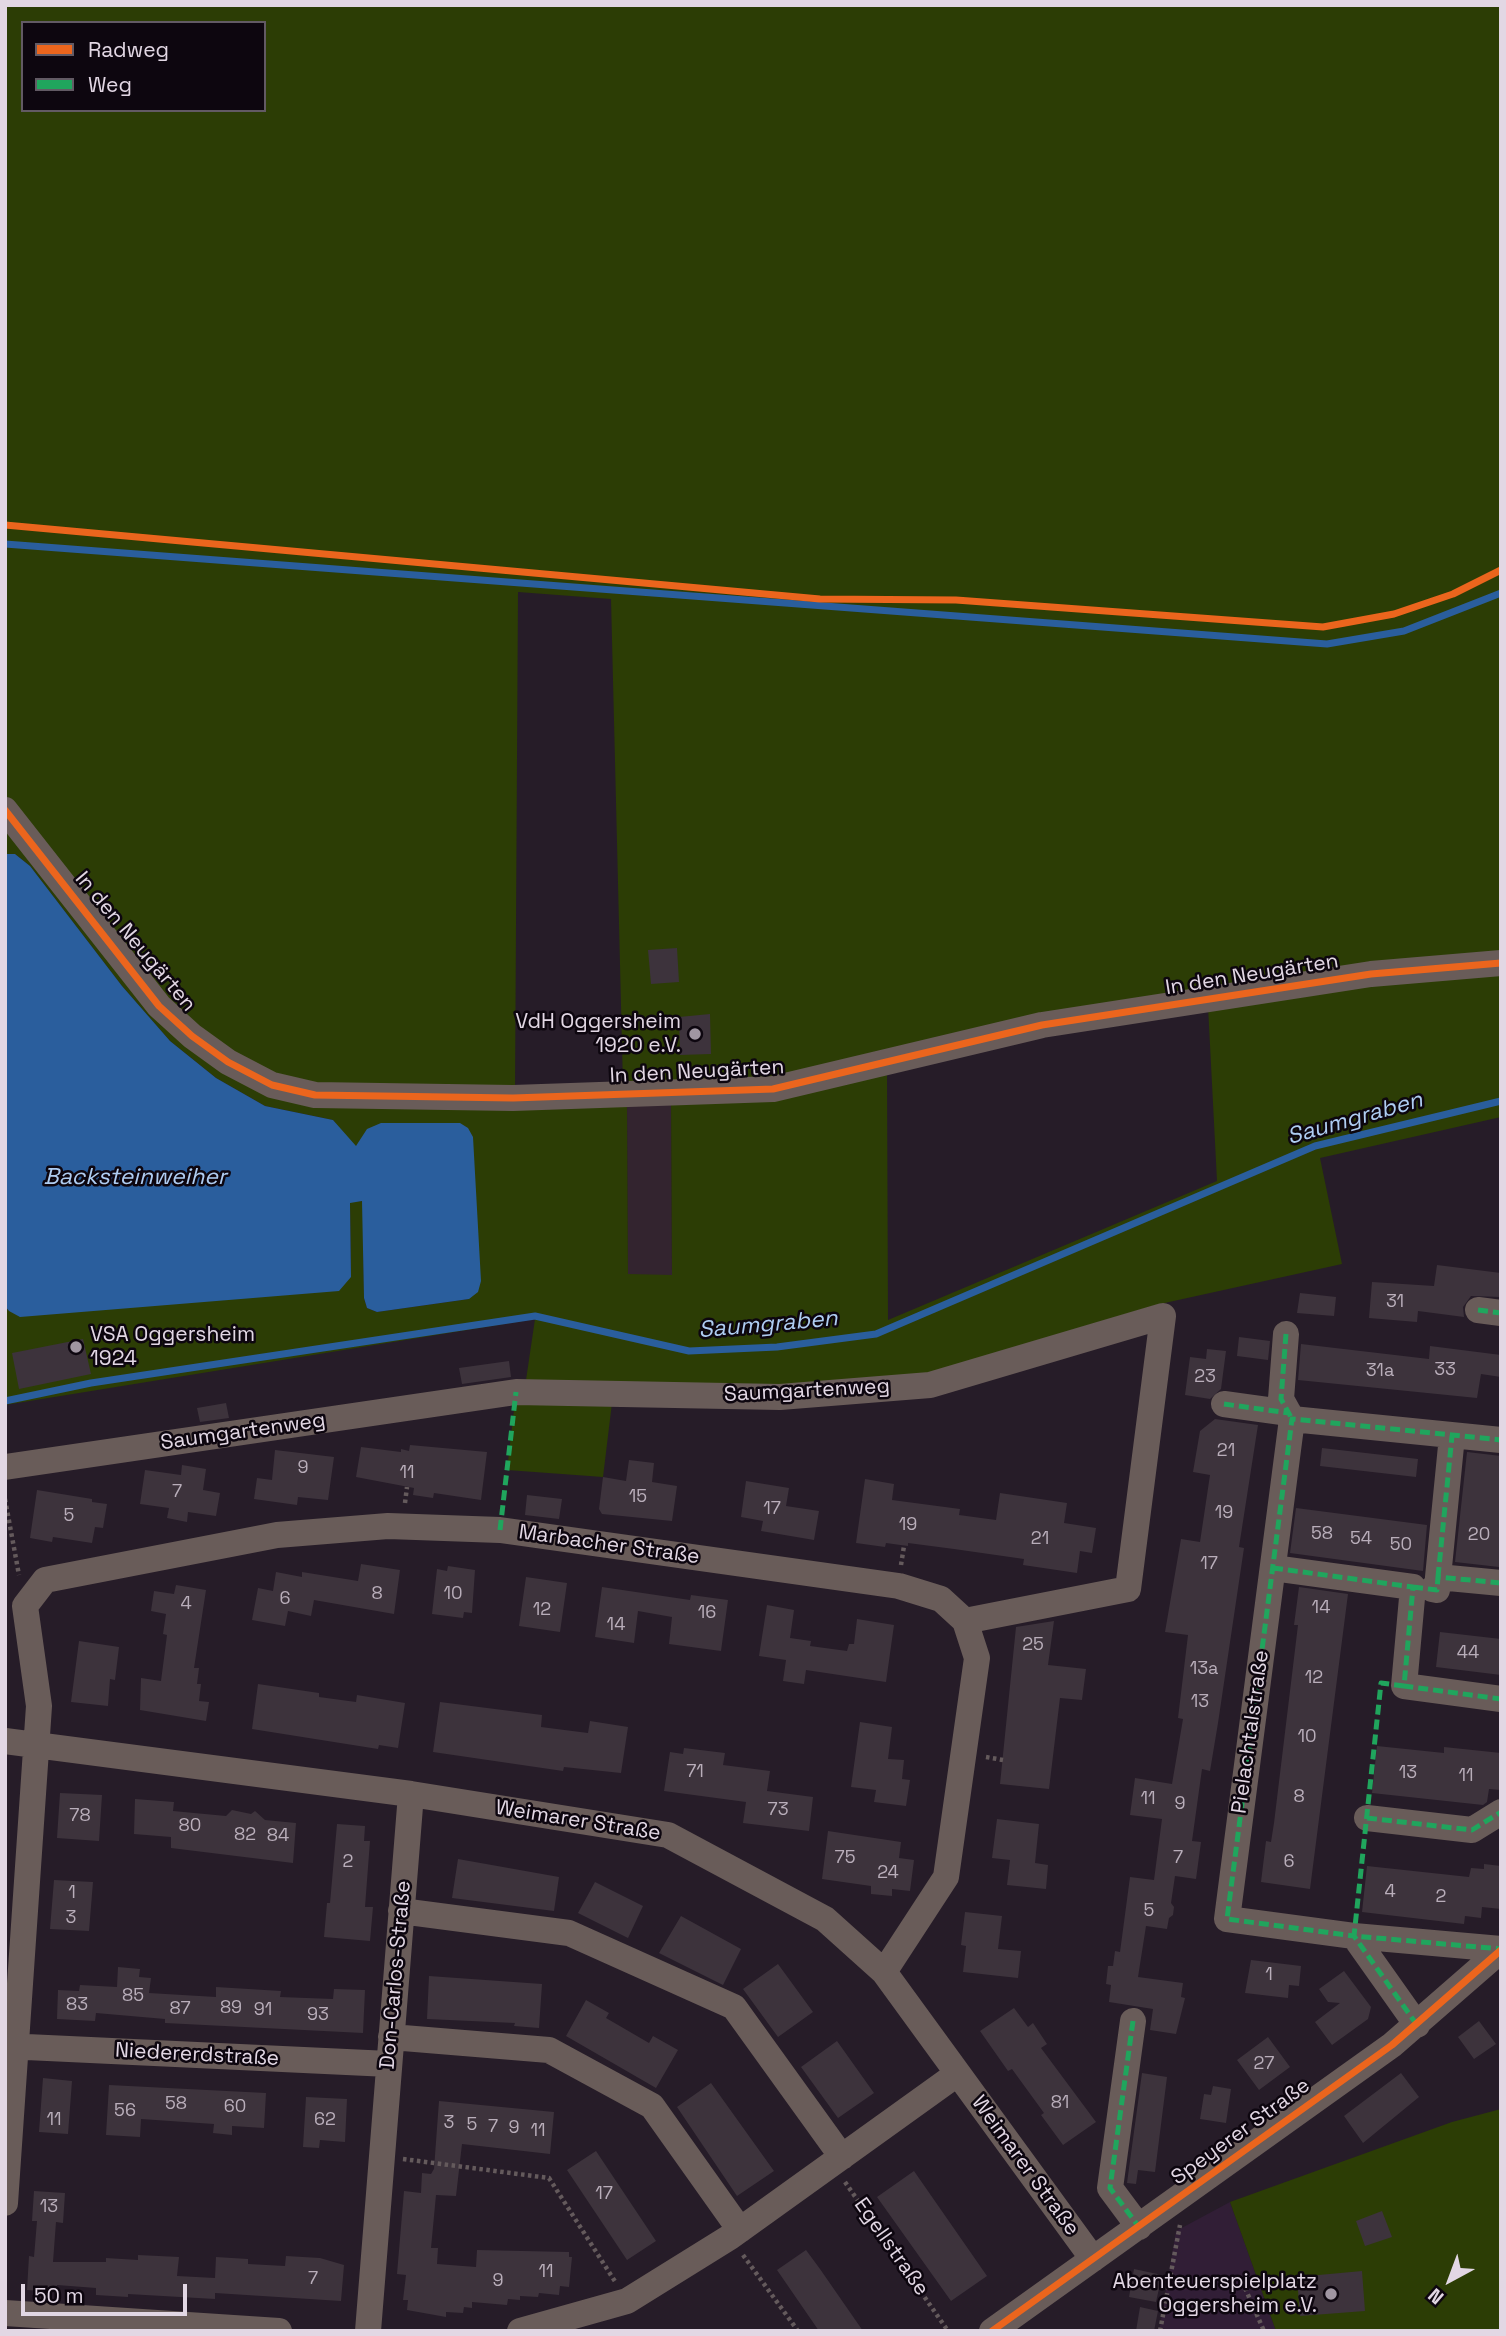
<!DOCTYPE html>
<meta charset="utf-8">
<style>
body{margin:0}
#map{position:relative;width:1506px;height:2336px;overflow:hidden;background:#261c28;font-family:"Space Grotesk",sans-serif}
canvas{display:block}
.frame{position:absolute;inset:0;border:7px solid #e2d7e4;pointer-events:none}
.legend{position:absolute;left:21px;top:21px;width:245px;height:91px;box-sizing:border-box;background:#0d060f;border:2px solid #625a64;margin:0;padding:9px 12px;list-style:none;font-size:21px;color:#e2d7e4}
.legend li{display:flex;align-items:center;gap:14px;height:35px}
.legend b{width:35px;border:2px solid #625a64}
.north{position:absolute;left:1415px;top:2245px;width:70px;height:70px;-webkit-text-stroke:5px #0d060f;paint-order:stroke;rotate:221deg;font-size:19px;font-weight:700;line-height:28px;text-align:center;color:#e2d7e4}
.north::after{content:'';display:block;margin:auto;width:24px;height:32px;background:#e2d7e4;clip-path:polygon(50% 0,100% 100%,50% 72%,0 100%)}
.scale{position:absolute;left:21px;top:2284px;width:166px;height:32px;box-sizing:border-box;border:4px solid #e2d7e4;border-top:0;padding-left:9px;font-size:21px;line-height:24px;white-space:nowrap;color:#e2d7e4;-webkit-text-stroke:5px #0d060f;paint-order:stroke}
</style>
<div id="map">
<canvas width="1506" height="2336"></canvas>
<div class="frame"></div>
<ul class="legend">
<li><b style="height:9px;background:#eb651d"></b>Radweg</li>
<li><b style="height:9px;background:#20a55d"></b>Weg</li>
</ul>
<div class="north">N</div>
<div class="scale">50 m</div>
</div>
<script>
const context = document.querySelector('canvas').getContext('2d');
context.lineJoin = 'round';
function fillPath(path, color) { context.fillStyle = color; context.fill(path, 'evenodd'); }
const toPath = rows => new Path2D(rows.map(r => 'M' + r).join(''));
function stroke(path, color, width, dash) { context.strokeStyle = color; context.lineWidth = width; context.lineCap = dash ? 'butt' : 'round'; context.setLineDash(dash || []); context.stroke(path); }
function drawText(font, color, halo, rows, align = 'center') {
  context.font = font + ' "Space Grotesk",sans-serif'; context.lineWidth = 5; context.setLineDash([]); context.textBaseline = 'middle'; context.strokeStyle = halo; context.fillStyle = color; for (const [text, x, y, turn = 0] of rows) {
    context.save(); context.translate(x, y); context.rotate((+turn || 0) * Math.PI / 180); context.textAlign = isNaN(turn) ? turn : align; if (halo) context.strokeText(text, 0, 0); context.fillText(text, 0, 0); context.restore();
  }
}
const commercial = toPath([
 [627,1101,671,1101,672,1275,628,1275]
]);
const built = toPath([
 [1230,2202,1276,2331,1159,2331,1176,2231]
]);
const green = toPath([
 [5,5,1501,5,1501,1117,1320,1158,1342,1264,1160,1304,928,1373,782,1385,526,1380,535,1319,5,1405,5,1306,9,1311,351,1277,350,1202,363,1201,364,1298,367,1308,377,1312,469,1299,333,1120,265,1106,216,1078,170,1041,122,986,30,866,15,854,5,854],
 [23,23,264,23,264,110,23,110],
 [518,592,611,599,623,1086,515,1090],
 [1208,1006,1217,1181,888,1320,887,1069,1044,1032],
 [627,1101,671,1101,672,1275,628,1274],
 [515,1401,612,1403,603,1477,507,1470],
 [1501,2109,1501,2331,1276,2331,1230,2202,1452,2122]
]);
const water = toPath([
 [5,854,15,854,30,866,122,986,170,1041,216,1078,265,1106,333,1120,356,1146,367,1129,381,1123,460,1123,468,1128,473,1137,481,1281,478,1292,469,1299,377,1312,367,1308,364,1298,362,1201,350,1203,351,1277,339,1291,20,1317,9,1311,5,1306]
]);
const stream = toPath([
 [5,544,1327,644,1404,631,1501,593],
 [5,1401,91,1383,535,1316,689,1351,777,1347,876,1334,1315,1146,1501,1101]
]);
const building = toPath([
 [677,948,679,982,651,984,648,950],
 [710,1014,711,1054,680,1055,679,1017],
 [1437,1265,1501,1273,1501,1297,1471,1296,1463,1307,1464,1317,1418,1311,1417,1322,1369,1318,1372,1282,1434,1286],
 [1300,1293,1336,1297,1334,1316,1297,1313],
 [1239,1337,1270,1341,1268,1360,1237,1356],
 [83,1339,91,1374,19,1389,12,1353],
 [1301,1344,1429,1359,1430,1346,1501,1355,1501,1377,1481,1374,1477,1398,1298,1380],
 [1207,1349,1226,1351,1221,1389,1210,1399,1185,1395,1190,1357,1206,1359],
 [509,1361,511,1377,462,1384,459,1368],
 [226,1403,229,1418,200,1422,197,1408],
 [1215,1419,1258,1425,1239,1547,1244,1548,1218,1723,1210,1771,1202,1769,1192,1841,1201,1842,1196,1879,1175,1876,1171,1903,1174,1907,1173,1915,1169,1918,1167,1929,1146,1926,1138,1977,1183,1983,1181,1997,1185,1998,1176,2034,1150,2030,1153,2009,1109,2002,1111,1985,1106,1984,1108,1966,1113,1966,1115,1951,1120,1952,1130,1877,1154,1880,1162,1819,1130,1815,1135,1778,1172,1784,1183,1719,1178,1718,1188,1635,1165,1632,1181,1539,1200,1542,1210,1475,1193,1472,1200,1431],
 [410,1445,487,1452,481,1500,434,1493,433,1498,413,1495,414,1488,356,1477,361,1447,401,1452,401,1449,409,1451],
 [1322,1448,1418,1459,1416,1477,1320,1466],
 [275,1450,334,1457,328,1500,298,1497,297,1505,254,1499,257,1478,272,1480],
 [1467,1452,1501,1456,1499,1567,1455,1562],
 [629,1460,654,1463,652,1482,677,1486,672,1521,602,1514,599,1509,603,1477,626,1481],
 [182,1465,206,1469,203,1490,220,1493,216,1516,188,1512,187,1522,167,1518,169,1508,140,1504,145,1470,181,1475],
 [865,1479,894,1484,892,1500,960,1509,959,1515,996,1520,1000,1493,1067,1503,1064,1523,1096,1528,1092,1553,1080,1551,1077,1573,1023,1565,1024,1559,954,1549,908,1543,908,1546,886,1543,885,1547,856,1543],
 [746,1481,789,1488,786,1506,819,1511,814,1540,761,1531,763,1521,741,1517],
 [37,1490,92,1499,92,1502,107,1504,103,1528,95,1527,92,1543,53,1537,52,1542,30,1538],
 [527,1495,562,1499,559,1519,525,1515],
 [1296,1508,1427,1525,1423,1571,1290,1553],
 [361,1564,400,1570,394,1614,314,1600,311,1616,288,1611,285,1626,252,1620,258,1588,273,1591,276,1572,302,1577,302,1572,358,1581],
 [448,1566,475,1570,472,1613,464,1612,463,1618,432,1614,437,1569,447,1571],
 [526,1577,567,1583,560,1632,519,1626],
 [176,1585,206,1590,194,1668,199,1668,197,1684,201,1684,199,1701,209,1702,206,1721,140,1710,141,1678,161,1681,167,1635,163,1634,166,1614,151,1611,154,1591,174,1594],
 [602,1587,690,1600,691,1595,728,1600,721,1651,669,1644,672,1617,638,1611,634,1643,595,1637],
 [1299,1587,1348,1594,1310,1889,1261,1882,1266,1841,1271,1842,1274,1823,1298,1625,1294,1625],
 [767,1605,794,1610,790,1638,811,1641,810,1646,847,1651,849,1644,854,1644,857,1619,894,1625,886,1682,806,1670,804,1684,783,1681,786,1660,759,1656],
 [1054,1621,1048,1665,1086,1669,1082,1700,1060,1698,1049,1789,1000,1784,1016,1627],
 [1440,1632,1501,1639,1501,1675,1436,1667],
 [79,1641,119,1647,115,1680,110,1679,108,1706,71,1702],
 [258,1684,319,1693,319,1697,356,1702,357,1695,405,1703,398,1748,379,1745,378,1749,252,1729],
 [440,1702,542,1715,541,1727,588,1733,590,1721,628,1727,621,1773,564,1767,563,1771,433,1752],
 [860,1722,892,1727,888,1759,904,1760,902,1779,910,1780,906,1806,874,1802,876,1790,851,1787],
 [1377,1746,1444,1753,1444,1747,1501,1753,1501,1790,1489,1789,1487,1802,1483,1805,1372,1793],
 [684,1748,725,1753,723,1765,770,1771,767,1791,813,1797,809,1831,743,1823,746,1802,664,1791,670,1752,683,1754],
 [60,1793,102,1795,99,1841,57,1838],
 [135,1799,174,1802,173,1811,226,1816,232,1810,251,1814,255,1811,265,1820,296,1823,293,1863,171,1848,171,1837,134,1834],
 [997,1819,1039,1824,1035,1863,1048,1865,1046,1889,1007,1885,1010,1860,992,1858],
 [337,1824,365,1826,364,1841,370,1841,365,1907,373,1907,370,1941,324,1937,327,1903,330,1903],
 [828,1831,901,1842,899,1858,914,1860,910,1891,892,1889,892,1896,871,1894,871,1886,822,1879],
 [458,1859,559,1877,554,1911,452,1898],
 [1484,1864,1501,1866,1501,1909,1482,1907,1481,1918,1465,1916,1464,1924,1362,1912,1367,1866,1469,1877,1471,1868,1484,1869],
 [54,1880,93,1882,89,1931,50,1929],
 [595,1882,643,1906,628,1938,578,1913],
 [965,1912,1002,1916,998,1949,1021,1951,1018,1978,963,1972,966,1946,961,1945],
 [681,1916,741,1949,723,1985,659,1953],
 [1251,1960,1301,1966,1299,1986,1289,1985,1288,1998,1245,1993],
 [778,1964,813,2012,778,2037,743,1989],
 [118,1967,140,1969,139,1977,151,1978,149,1993,216,1997,216,1987,281,1991,280,1997,333,1999,334,1989,365,1990,363,2033,165,2023,165,2019,96,2013,95,2021,57,2019,58,1990,79,1991,80,1985,117,1987],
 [1344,1971,1371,2007,1368,2019,1332,2045,1315,2022,1340,2003,1328,2002,1319,1989],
 [429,1976,542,1984,539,2028,514,2026,515,2023,427,2019],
 [586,2000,609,2013,606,2018,649,2043,653,2036,678,2050,656,2088,566,2036],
 [1014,2008,1028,2027,1033,2023,1047,2044,1041,2048,1096,2122,1063,2145,1041,2115,1044,2113,1012,2069,1008,2071,980,2031],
 [1479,2021,1496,2044,1474,2059,1458,2037],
 [1268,2037,1290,2067,1259,2090,1237,2060],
 [837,2041,874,2093,838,2118,801,2067],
 [1142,2073,1167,2077,1155,2172,1138,2170,1136,2184,1127,2183],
 [1401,2073,1419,2097,1363,2143,1344,2116],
 [43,2078,72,2081,68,2134,39,2132],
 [711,2083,774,2171,737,2196,677,2107],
 [109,2085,266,2093,264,2128,232,2126,232,2135,213,2133,214,2124,141,2119,140,2137,106,2135],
 [1213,2086,1231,2089,1226,2123,1200,2119,1204,2094,1211,2095],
 [306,2097,347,2099,345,2142,320,2140,319,2148,303,2147],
 [439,2101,554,2112,550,2154,462,2144,456,2196,436,2195,431,2248,438,2248,437,2264,476,2267,477,2250,569,2252,569,2257,572,2257,569,2287,560,2286,559,2295,539,2293,538,2297,520,2296,520,2300,508,2299,507,2305,472,2302,472,2308,464,2307,463,2313,446,2312,446,2317,407,2310,408,2300,403,2300,406,2275,397,2274,404,2191,421,2193,422,2173,431,2174,434,2169],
 [596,2151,656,2241,627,2260,567,2170],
 [914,2171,987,2276,951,2301,877,2197],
 [34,2191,65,2193,63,2223,56,2222,53,2262,106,2262,106,2258,138,2260,138,2255,179,2257,177,2276,215,2278,216,2257,248,2259,248,2264,285,2266,286,2256,320,2258,344,2265,341,2301,215,2293,215,2299,128,2294,128,2297,96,2295,96,2288,57,2285,56,2292,27,2290,29,2256,34,2257,37,2221,32,2221],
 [1382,2211,1392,2237,1365,2246,1356,2221],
 [806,2250,820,2269,863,2331,819,2331,777,2270],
 [1134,2269,1162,2275,1156,2302,1129,2297],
 [1362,2271,1365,2311,1300,2316,1297,2277],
 [1140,2307,1158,2311,1154,2331,1136,2331]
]);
const path = toPath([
 [5,1499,19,1575],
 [405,1503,407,1487],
 [901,1565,904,1546],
 [986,1757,1003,1760],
 [403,2159,549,2178,616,2283],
 [845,2182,948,2331],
 [743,2255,798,2331],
 [1245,2288,1264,2331],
 [1160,2331,1180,2225]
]);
const minor = toPath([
 [5,810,159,1006,192,1036,228,1062,272,1085,315,1095,513,1098,773,1089,1042,1025,1371,974,1501,963],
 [1478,1310,1501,1313],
 [1286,1334,1281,1399,1292,1419],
 [1224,1404,1289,1413],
 [5,1467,516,1392,780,1397,930,1385,1163,1316,1128,1589,965,1621],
 [1273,1568,1413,1587,1404,1686,1501,1699],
 [1438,1577,1452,1436],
 [1432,1589,1437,1590,1438,1577,1501,1583],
 [5,1741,411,1794,668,1835,825,1919,884,1972,1093,2259],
 [1367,1818,1472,1830,1501,1812],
 [401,1911,569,1933,734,2007,842,2157],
 [1354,1936,1501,1949],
 [1133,2021,1110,2188,1139,2227],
 [1417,2025,1354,1936,1227,1919,1292,1419,1501,1440],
 [391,2037,549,2050,652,2106,740,2230],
 [5,2046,389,2064],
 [5,2203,39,1706,25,1606,45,1580,277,1535,388,1526,500,1530,899,1586,941,1599,965,1621,977,1658,946,1877,884,1972],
 [5,2313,279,2331],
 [368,2331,411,1794],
 [520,2331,627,2301,730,2237,957,2074],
 [992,2331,1392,2045,1501,1950]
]);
const quiet = toPath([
 [1478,1310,1501,1313],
 [1286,1334,1281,1399,1292,1419],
 [1224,1404,1289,1413],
 [500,1530,516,1392],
 [1273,1568,1413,1587,1404,1686,1501,1699],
 [1438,1577,1452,1436],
 [1413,1587,1437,1590,1438,1577,1501,1583],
 [1404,1686,1381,1683,1354,1936,1501,1949],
 [1367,1818,1472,1830,1501,1812],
 [1133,2021,1110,2188,1139,2227],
 [1417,2025,1354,1936,1227,1919,1292,1419,1501,1440]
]);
const cycleway = toPath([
 [5,525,820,599,956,600,1323,627,1394,614,1453,594,1501,570],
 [5,810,159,1006,192,1036,228,1062,272,1085,315,1095,513,1098,773,1089,1042,1025,1371,974,1501,963],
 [992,2331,1392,2045,1501,1950]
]);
const markers = [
 [695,1034,7,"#a096a2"],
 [76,1347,7,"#a096a2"],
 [1331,2294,7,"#a096a2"]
];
const numberNames = [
 ["31",1395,1302],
 ["33",1445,1370],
 ["31a",1380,1371],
 ["23",1205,1377],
 ["21",1226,1451],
 ["9",303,1468],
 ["11",407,1473],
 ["7",177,1492],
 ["15",638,1497],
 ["17",772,1509],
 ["19",1224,1513],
 ["5",69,1516],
 ["19",908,1525],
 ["58",1322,1534],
 ["20",1479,1535],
 ["21",1040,1539],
 ["54",1361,1539],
 ["50",1401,1545],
 ["17",1209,1564],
 ["8",377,1594],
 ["10",453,1594],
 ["6",285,1599],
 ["4",186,1604],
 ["14",1321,1608],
 ["12",542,1610],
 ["16",707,1613],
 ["14",616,1625],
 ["25",1033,1645],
 ["44",1468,1653],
 ["13a",1204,1669],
 ["12",1314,1678],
 ["13",1200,1702],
 ["10",1307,1737],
 ["71",695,1772],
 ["13",1408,1773],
 ["11",1466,1776],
 ["8",1299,1797],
 ["11",1148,1799],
 ["9",1180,1804],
 ["73",778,1810],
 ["78",80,1816],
 ["80",190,1826],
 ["82",245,1835],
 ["84",278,1836],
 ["75",845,1858],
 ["7",1178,1858],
 ["2",348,1862],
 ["6",1289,1862],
 ["24",888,1873],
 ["4",1390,1892],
 ["1",72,1893],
 ["2",1441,1897],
 ["5",1149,1911],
 ["3",71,1918],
 ["1",1269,1975],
 ["85",133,1996],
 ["83",77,2005],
 ["89",231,2008],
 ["87",180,2009],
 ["91",263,2010],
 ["93",318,2015],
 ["27",1264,2064],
 ["81",1060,2103],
 ["58",176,2104],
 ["60",235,2107],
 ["56",125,2111],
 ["11",54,2120],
 ["62",325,2120],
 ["3",449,2123],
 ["5",472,2125],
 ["7",493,2127],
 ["9",514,2128],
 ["11",538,2131],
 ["17",604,2194],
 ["13",49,2207],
 ["11",546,2272],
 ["7",313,2279],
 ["9",498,2281]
];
const streetNames = [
 ["In den Neugärten",135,942,50],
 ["In den Neugärten",1252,975,-9],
 ["In den Neugärten",697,1072,-3],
 ["Saumgartenweg",807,1391,-3],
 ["Saumgartenweg",243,1432,-8],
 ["Marbacher Straße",609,1545,8],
 ["Pielachtalstraße",1251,1732,-82],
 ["Weimarer Straße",578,1821,9],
 ["Don-Carlos-Straße",396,1975,-85],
 ["Niedererdstraße",197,2055,3],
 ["Speyerer Straße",1241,2132,-36],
 ["Weimarer Straße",1025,2166,54],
 ["Egellstraße",891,2247,55]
];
const poiNames = [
 ["VdH Oggersheim",681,1022],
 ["1920 e.V.",681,1046],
 ["VSA Oggersheim",90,1335,"left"],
 ["1924",90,1359,"left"],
 ["Abenteuerspielplatz",1317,2282],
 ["Oggersheim e.V.",1317,2306]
];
const waterNames = [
 ["Saumgraben",1355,1119,-16],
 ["Backsteinweiher",135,1178],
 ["Saumgraben",768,1325,-5]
];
fillPath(commercial, '#33242f');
fillPath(built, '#311e36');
fillPath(green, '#2c3d05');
fillPath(water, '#2a5e9d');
stroke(stream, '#2a5e9d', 7);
fillPath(building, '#3d333c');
stroke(path, '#645a5c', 4.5, [3.5, 3.5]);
stroke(minor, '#695c59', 26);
stroke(quiet, '#20a55d', 5, [10, 5]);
stroke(cycleway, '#eb651d', 7);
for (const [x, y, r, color] of markers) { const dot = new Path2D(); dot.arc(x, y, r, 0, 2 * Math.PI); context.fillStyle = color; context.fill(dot); stroke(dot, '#0d060f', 2.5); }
drawText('18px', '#b9aeba', null, numberNames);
drawText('21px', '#e2d7e4', '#0d060f', streetNames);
drawText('21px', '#e2d7e4', '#0d060f', poiNames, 'right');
drawText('italic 23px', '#afcdf2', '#0d060f', waterNames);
</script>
